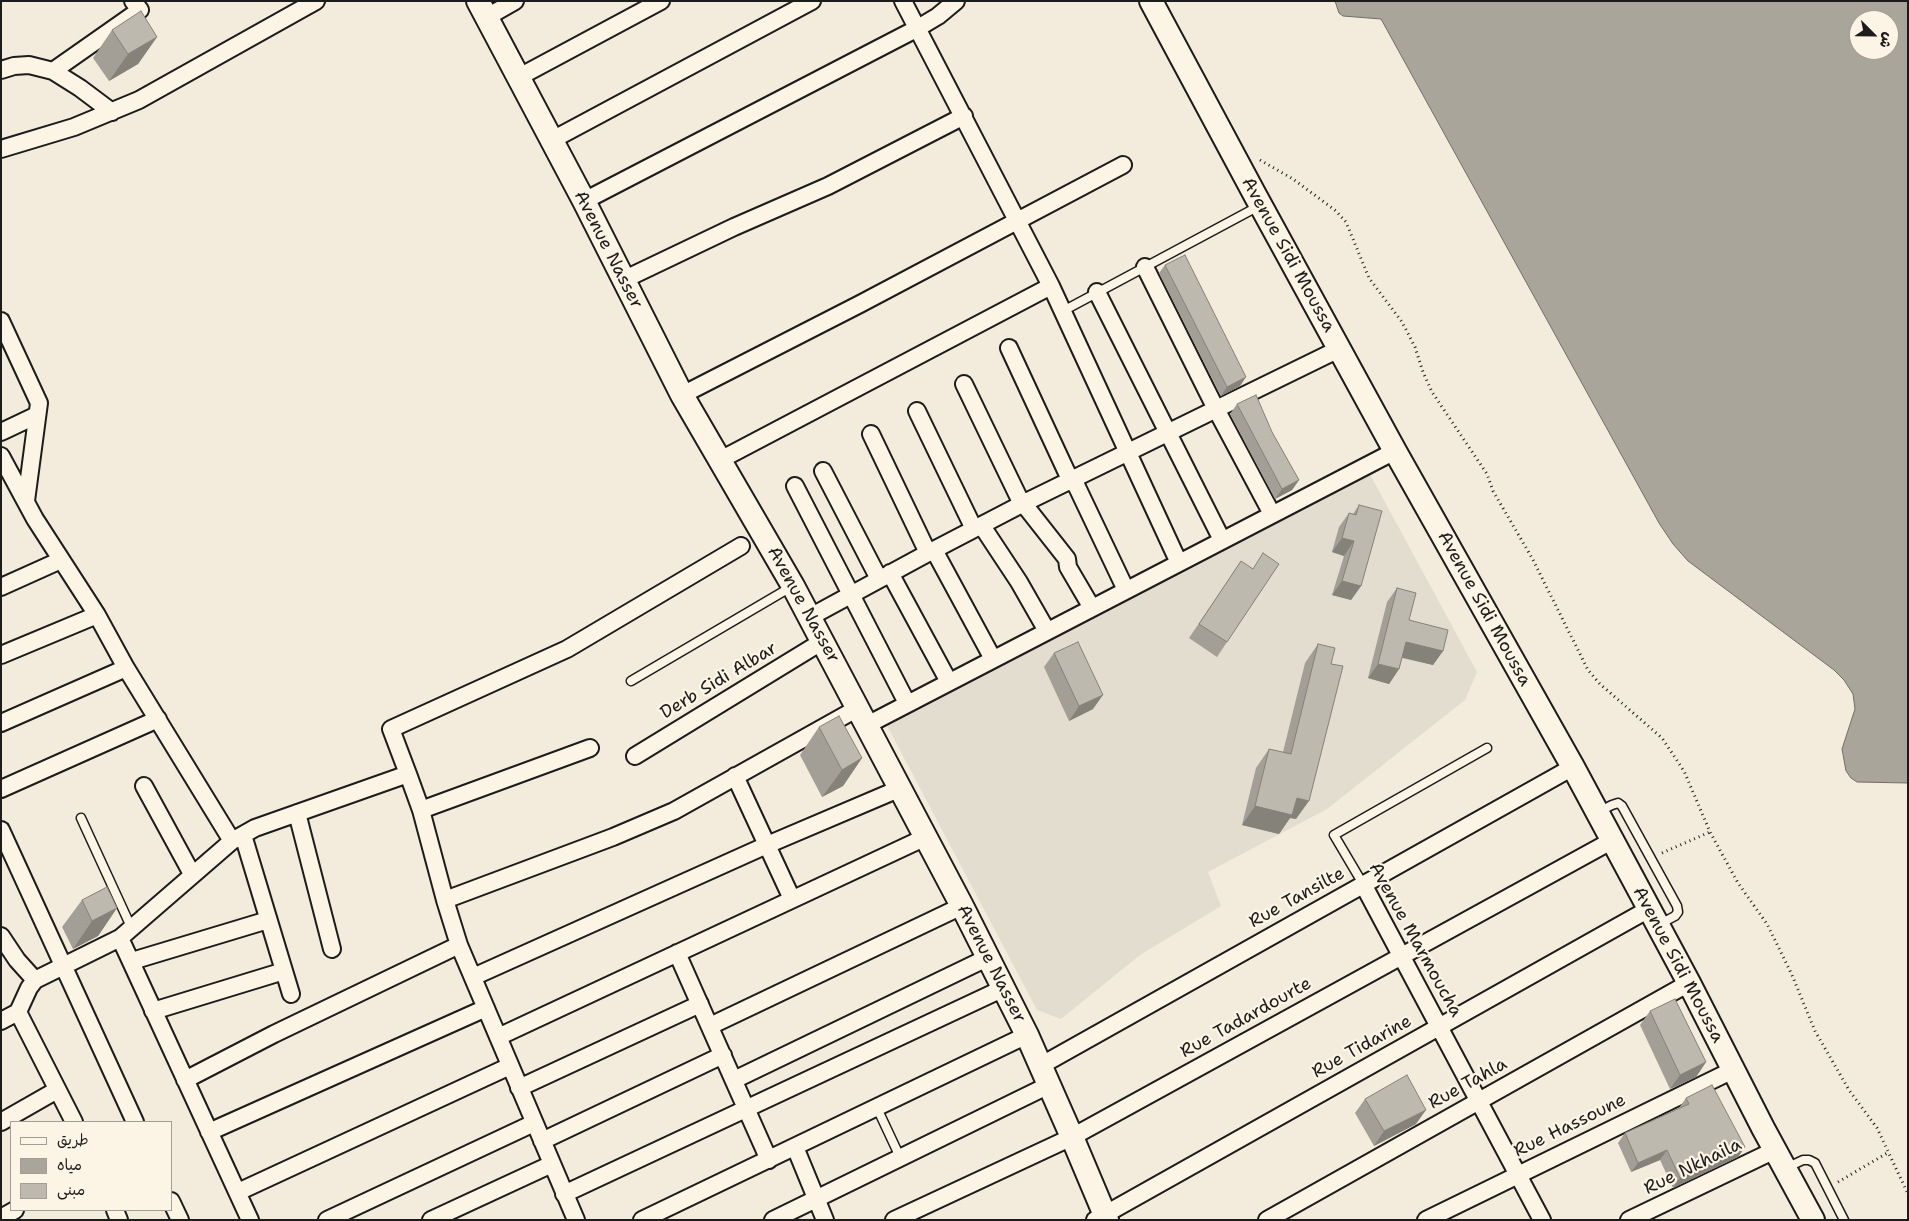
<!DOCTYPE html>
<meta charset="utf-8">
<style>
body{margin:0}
#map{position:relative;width:1909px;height:1221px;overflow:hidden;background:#f3ecdd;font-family:"Shantell Sans","Playpen Sans Arabic",sans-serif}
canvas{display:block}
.frame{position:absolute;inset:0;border:2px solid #1c1c1c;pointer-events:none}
.legend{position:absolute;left:10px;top:1121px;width:162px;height:90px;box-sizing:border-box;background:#fcf5e5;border:1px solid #a29e95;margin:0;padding:6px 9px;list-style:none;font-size:15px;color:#1c1c1c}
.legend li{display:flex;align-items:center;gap:10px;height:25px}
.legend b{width:25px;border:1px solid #a29e95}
.north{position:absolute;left:1849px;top:10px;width:50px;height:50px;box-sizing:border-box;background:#fcf5e5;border:1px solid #a29e95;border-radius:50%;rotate:113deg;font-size:14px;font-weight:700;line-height:20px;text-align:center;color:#1c1c1c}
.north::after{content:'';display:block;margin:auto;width:18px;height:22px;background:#1c1c1c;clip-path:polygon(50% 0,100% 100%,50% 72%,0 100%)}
</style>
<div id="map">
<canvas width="1909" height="1221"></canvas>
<div class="frame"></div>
<ul class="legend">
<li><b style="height:6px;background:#fcf5e5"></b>طريق</li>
<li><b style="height:14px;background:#aaa59b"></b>مياه</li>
<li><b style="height:14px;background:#beb9ae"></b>مبنى</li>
</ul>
<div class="north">ش</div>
</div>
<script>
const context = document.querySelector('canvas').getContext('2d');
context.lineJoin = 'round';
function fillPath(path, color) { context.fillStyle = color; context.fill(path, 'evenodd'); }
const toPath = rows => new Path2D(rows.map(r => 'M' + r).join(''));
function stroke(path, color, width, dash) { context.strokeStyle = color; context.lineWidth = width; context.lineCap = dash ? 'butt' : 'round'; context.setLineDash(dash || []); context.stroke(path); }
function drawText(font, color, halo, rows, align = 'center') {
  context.font = font + ' "Shantell Sans",sans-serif'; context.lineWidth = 4.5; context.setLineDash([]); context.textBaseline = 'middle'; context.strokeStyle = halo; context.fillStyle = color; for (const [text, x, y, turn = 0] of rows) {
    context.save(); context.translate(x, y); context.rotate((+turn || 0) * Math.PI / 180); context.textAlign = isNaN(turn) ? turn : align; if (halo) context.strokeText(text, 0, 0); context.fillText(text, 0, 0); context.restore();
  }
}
const built = toPath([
 [1366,467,1477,672,1465,700,1327,809,1208,872,1221,906,1140,955,1061,1019,1037,1010,884,720]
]);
const water = toPath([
 [1335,1,1908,1,1908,783,1857,782,1851,778,1846,771,1842,749,1855,709,1853,694,1844,680,1834,670,1688,561,1673,544,1659,523,1381,19,1343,16,1339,13,1335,1],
 [1859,20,1889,20,1889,50,1859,50,1859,20]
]);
const path = toPath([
 [1260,160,1293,179,1336,211,1346,222,1369,278,1402,322,1415,347,1423,372,1432,392,1487,474,1493,491,1532,558,1588,670,1600,684,1662,738,1684,771,1710,832,1738,883,1767,924,1792,975,1815,1031,1849,1090,1877,1128,1908,1194],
 [1662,853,1710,832],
 [1838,1182,1889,1152]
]);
const lane = toPath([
 [1063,311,1259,206],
 [631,681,791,587],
 [1598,812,1612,805,1618,803,1622,806,1677,906,1678,912,1675,916,1660,924],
 [81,818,132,929],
 [1363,884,1334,835,1487,748],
 [877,1108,900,1157],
 [1786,1168,1803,1160,1809,1160,1815,1163,1844,1220]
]);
const street = toPath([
 [903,1,1051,286,1179,563],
 [487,17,515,1],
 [1,70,14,66,29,65,53,71,80,88,112,112],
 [53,71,140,10,133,1],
 [519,77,661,1],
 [552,140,812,1],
 [1,149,74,127,139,100,316,1],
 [584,201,918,28,938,16,956,1],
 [1145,267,1216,409,1272,514],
 [623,280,734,227,828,186,964,116],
 [1097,292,1222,540],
 [1,321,39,403,26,501],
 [1009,348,1067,473,1077,487,1126,590],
 [964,384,1019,498,1067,559,1068,567,1092,608],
 [682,395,860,304,1123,165],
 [917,411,974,529],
 [1,432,37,415],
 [871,434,928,553],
 [1,456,35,519,97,615,126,668,232,841],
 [720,460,1051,286],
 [823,471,879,579],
 [795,486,907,703],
 [982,526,1019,582,1047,631],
 [934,550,993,659],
 [890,573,949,682],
 [1,587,61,560],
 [810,617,928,553,1024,503,1339,349],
 [1,655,97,615],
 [1,723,126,668],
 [867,725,1395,451],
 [635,756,823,641],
 [408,774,421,810,445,900,459,945,576,1220],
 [735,776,792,899],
 [144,786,192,874],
 [1,789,158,719],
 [421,810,590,748],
 [297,813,332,949],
 [1,830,135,1122],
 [243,835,291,994],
 [1363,884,1542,1220],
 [445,900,613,837,674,811,858,708],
 [1,936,17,960,35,980],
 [120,938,250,1220],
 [677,953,769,1160],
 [132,961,268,920],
 [473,977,767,845,901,788],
 [153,1011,284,971],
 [18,1012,74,1122],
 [1,1021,18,1012,29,988,35,980,120,938,232,841,255,828,408,774,391,729,567,649,741,546],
 [710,1026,962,906],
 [498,1037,926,837],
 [1040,1066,1573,767],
 [185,1080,274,1034,459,945],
 [734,1080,989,957],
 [519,1088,700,1004],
 [1,1122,57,1090],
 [209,1132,486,1008],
 [542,1141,723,1055],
 [795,1147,825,1220],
 [238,1192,510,1066],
 [564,1194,1004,988],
 [171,1201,180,1220],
 [115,1210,119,1220],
 [1,1218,15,1210],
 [327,1220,534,1123],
 [431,1220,552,1164],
 [642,1220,1027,1035],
 [773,1220,1049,1085],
 [894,1220,1072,1137,1613,840],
 [1095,1220,1649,909],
 [1267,1220,1689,983],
 [1426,1220,1733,1070],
 [1629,1220,1775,1150]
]);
const secondary = toPath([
 [478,1,584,201,682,395,793,586,962,906,1027,1035,1072,1137,1107,1220],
 [1151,1,1255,195,1395,451,1573,767,1689,983,1763,1128,1813,1220]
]);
const wall = toPath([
 [112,30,157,37,138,64,109,81,93,58],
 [1165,265,1240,386,1221,396,1159,273],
 [1237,404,1272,432,1299,480,1292,490,1275,499,1230,414],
 [1359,505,1361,586,1351,600,1332,595,1344,556,1332,552,1339,527,1349,513,1353,514],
 [1241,561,1227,642,1217,657,1189,638],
 [1397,588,1409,620,1443,651,1433,665,1402,658,1399,669,1389,684,1368,678,1387,602],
 [1318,644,1296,819,1290,818,1279,834,1242,825,1256,768,1269,749,1283,752,1305,663],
 [1054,653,1093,709,1069,721,1044,667],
 [819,727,862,758,843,786,822,797,800,755],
 [82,900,117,908,98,936,73,949,62,927],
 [1650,1011,1706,1062,1696,1077,1670,1089,1640,1025],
 [1686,1098,1745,1147,1738,1157,1673,1188,1660,1160,1631,1172,1618,1143,1625,1133,1679,1109,1679,1108],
 [1365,1099,1416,1124,1374,1146,1355,1113]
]);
const shadedWall = toPath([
 [157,37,138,64,109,81,128,54],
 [1246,377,1240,386,1221,396,1227,387],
 [1299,480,1292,490,1275,499,1282,489],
 [1342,538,1354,541,1344,556,1332,552],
 [1342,581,1361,586,1351,600,1332,595],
 [1406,642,1443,651,1433,665,1396,656],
 [1378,664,1399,669,1389,684,1368,678],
 [1103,695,1093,709,1069,721,1079,706],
 [862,758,843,786,822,797,842,770],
 [1297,798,1309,801,1296,819,1290,818,1279,834,1242,825,1255,806],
 [117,908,98,936,73,949,92,921],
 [1706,1062,1696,1077,1670,1089,1680,1075],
 [1426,1110,1416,1124,1374,1146,1384,1131],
 [1745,1147,1738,1157,1673,1188,1680,1178],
 [1667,1150,1660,1160,1631,1172,1638,1163]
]);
const building = toPath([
 [141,11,157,37,128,54,112,30,141,11],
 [1185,255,1246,377,1227,387,1165,265,1185,255],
 [1256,395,1272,432,1299,480,1282,489,1237,404,1256,395],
 [1359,505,1382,511,1361,586,1342,581,1354,541,1342,538,1349,513,1356,515,1359,505],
 [1263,553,1279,564,1227,642,1199,624,1241,561,1253,569,1263,553],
 [1397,588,1416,593,1409,620,1448,630,1443,651,1406,642,1399,669,1378,664,1397,588],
 [1078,642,1103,695,1079,706,1054,653,1078,642],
 [1318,644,1335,648,1331,664,1343,666,1309,801,1297,798,1292,815,1255,806,1269,749,1291,754,1318,644],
 [839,716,862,758,842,770,819,727,839,716],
 [107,887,117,908,92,921,82,900,107,887],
 [1675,999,1706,1062,1680,1075,1650,1011,1675,999],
 [1407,1075,1426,1110,1384,1131,1365,1099,1407,1075],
 [1712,1085,1745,1147,1680,1178,1667,1150,1638,1163,1625,1133,1689,1104,1686,1098,1712,1085]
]);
const streetNames = [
 ["Avenue Nasser",608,250,63],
 ["Avenue Sidi Moussa",1288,255,61],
 ["Avenue Nasser",803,605,61],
 ["Avenue Sidi Moussa",1484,609,61],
 ["Derb Sidi Albar",719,681,-31],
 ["Rue Tansilte",1297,898,-29],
 ["Avenue Marmoucha",1415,940,61],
 ["Avenue Nasser",991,964,63],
 ["Avenue Sidi Moussa",1678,965,62],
 ["Rue Tadardourte",1246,1018,-29],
 ["Rue Tidarine",1362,1047,-29],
 ["Rue Tahla",1468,1084,-29],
 ["Rue Hassoune",1570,1126,-26],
 ["Rue Nkhaila",1693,1167,-26]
];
fillPath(built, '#e3ddcf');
fillPath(water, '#aaa59b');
stroke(water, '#716e68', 1);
stroke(lane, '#1c1c1c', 11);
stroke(street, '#1c1c1c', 20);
stroke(secondary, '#1c1c1c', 26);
stroke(path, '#1c1c1c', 3, [1, 4]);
stroke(lane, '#fcf5e5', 8);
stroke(street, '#fcf5e5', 16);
stroke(secondary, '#fcf5e5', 22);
fillPath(wall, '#a39f96');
fillPath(shadedWall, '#85827a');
fillPath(building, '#beb9ae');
stroke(building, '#85827a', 1);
drawText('18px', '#1c1c1c', '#fcf5e5', streetNames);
</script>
